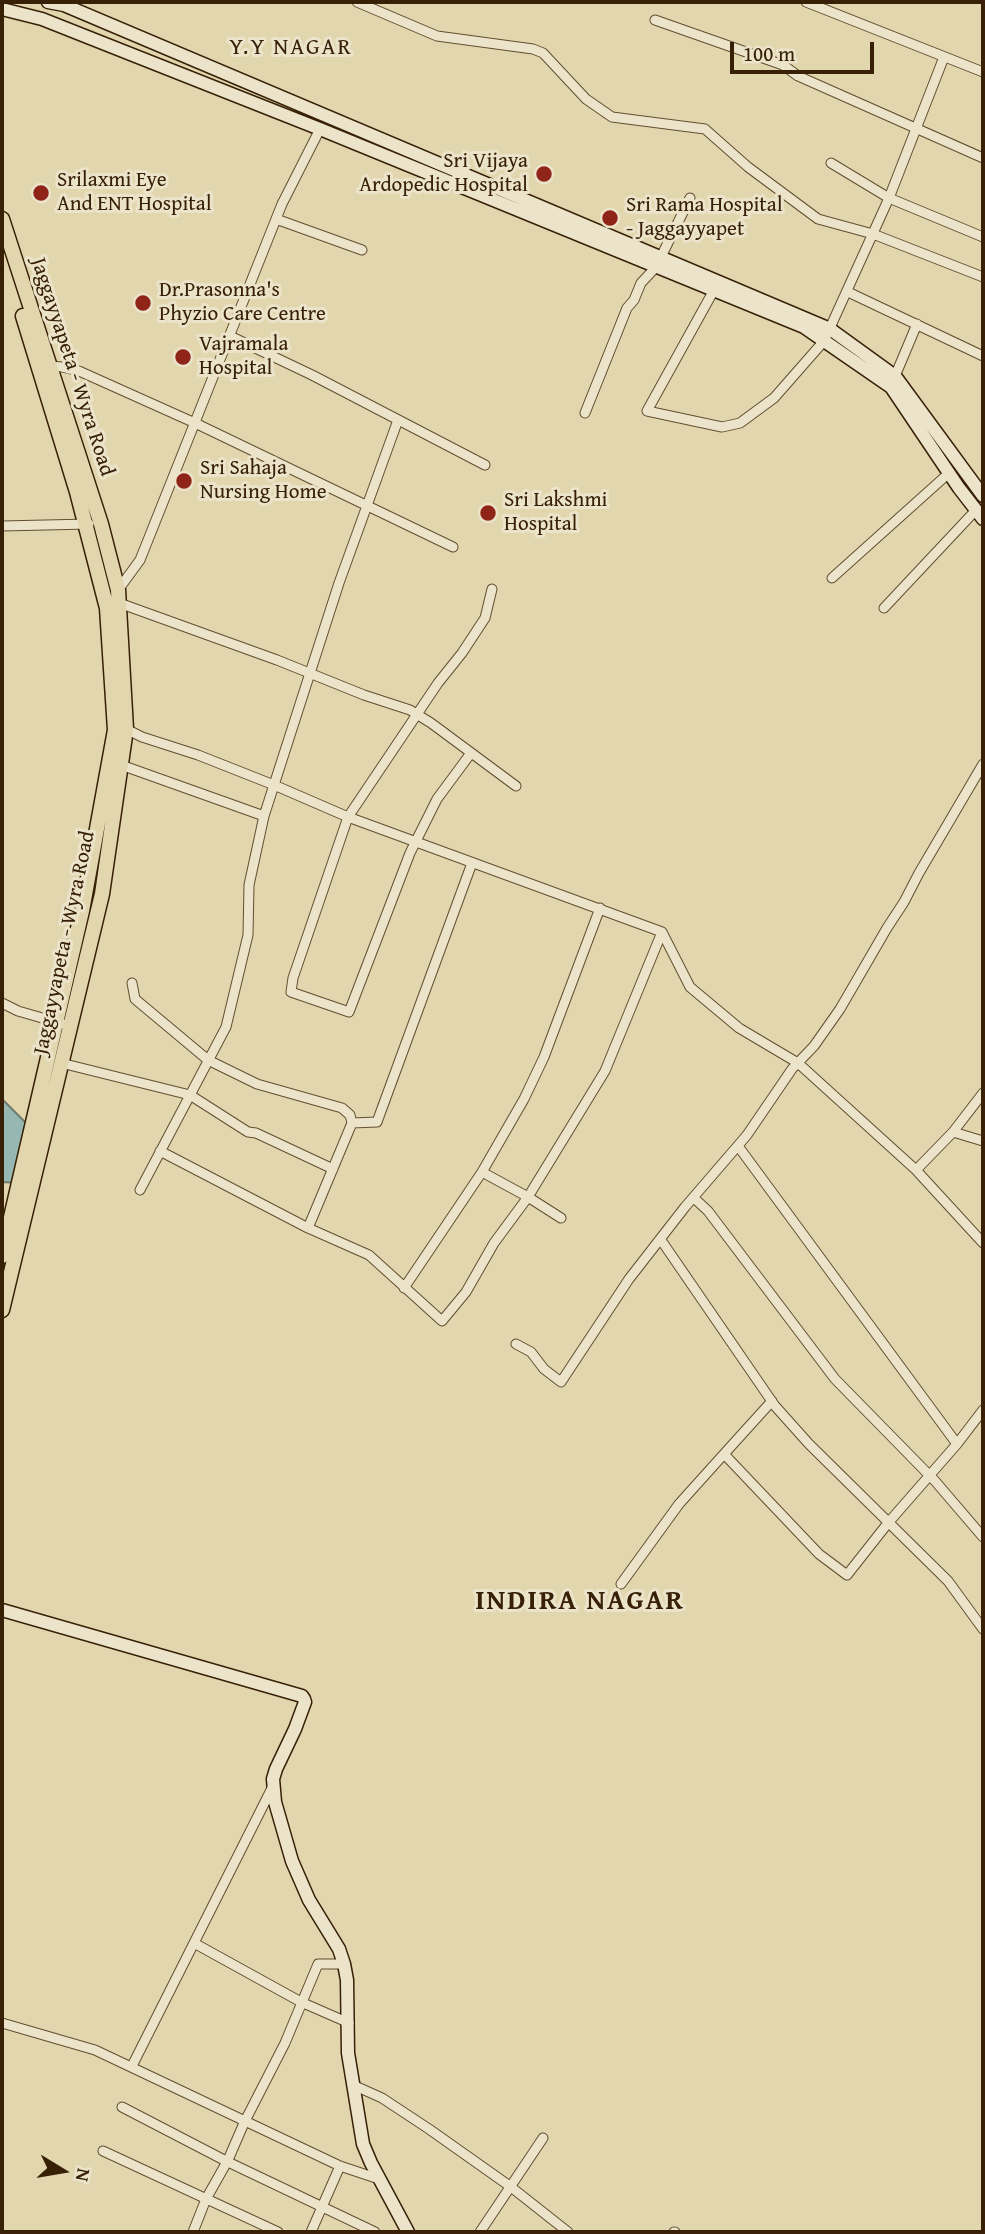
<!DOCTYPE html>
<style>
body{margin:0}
#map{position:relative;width:985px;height:2234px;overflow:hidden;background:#e1d6ae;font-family:"Gentium Book Plus",serif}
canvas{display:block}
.frame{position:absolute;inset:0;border:4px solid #372005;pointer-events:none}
.north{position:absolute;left:28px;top:2136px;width:70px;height:70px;-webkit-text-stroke:5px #ece4ca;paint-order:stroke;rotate:101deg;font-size:19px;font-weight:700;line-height:28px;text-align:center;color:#372005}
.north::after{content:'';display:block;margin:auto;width:24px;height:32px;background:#372005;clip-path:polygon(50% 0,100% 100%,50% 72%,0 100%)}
.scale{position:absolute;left:730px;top:42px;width:144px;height:32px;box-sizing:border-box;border:4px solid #372005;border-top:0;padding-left:9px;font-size:21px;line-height:24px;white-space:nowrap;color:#372005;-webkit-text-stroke:5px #ece4ca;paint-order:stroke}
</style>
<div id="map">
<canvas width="985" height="2234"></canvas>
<div class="frame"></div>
<div class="north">N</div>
<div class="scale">100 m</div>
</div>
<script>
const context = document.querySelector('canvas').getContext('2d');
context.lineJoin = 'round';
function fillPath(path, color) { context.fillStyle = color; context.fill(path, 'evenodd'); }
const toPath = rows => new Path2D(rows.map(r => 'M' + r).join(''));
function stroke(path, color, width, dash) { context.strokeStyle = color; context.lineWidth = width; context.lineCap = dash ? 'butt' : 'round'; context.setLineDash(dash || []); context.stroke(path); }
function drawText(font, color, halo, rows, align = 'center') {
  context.font = font + ' "Gentium Book Plus",serif'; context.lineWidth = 6; context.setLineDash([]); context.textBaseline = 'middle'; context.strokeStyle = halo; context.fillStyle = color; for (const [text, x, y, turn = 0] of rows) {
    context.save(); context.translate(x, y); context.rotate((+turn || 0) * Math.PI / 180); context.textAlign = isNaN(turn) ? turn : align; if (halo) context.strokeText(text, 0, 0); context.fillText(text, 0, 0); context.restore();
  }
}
const water = toPath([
 [2,1099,31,1128,18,1183,2,1182,2,1099]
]);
const minor = toPath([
 [357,2,437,36,533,49,543,53,586,99,612,117,705,129,748,167,818,219,873,234,983,277],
 [806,2,983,72],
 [655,20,783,65,798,76,983,158],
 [831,163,889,198,983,237],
 [276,219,362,250],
 [714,290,647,411,722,427,740,423,774,398,824,341,889,198,944,57],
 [848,292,983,356],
 [230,336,312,375,485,465],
 [49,366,62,367,79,371,195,423,453,547],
 [893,381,917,324],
 [585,413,627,308,634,300,641,283,656,267,690,198],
 [2,526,89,524],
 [832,578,949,473],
 [118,590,140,560,282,204,320,129],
 [119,603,277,660,364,695,410,710,431,723,516,786],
 [884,608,976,510],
 [126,729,142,737,198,755,274,785,348,817,662,932,690,987,739,1028,798,1063,916,1170,983,1243],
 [471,753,437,799,410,853,349,1012,291,992,293,978,348,817,438,683,462,653,485,618,492,589],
 [121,765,264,816],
 [132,983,135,999,208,1060,257,1084,342,1108,350,1115,352,1123,308,1228],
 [2,1003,18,1011,70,1026],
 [61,1063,190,1095,248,1132,256,1133,333,1169],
 [352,1123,377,1122,472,863],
 [953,1132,983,1141],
 [738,1146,957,1444],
 [160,1151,308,1228,369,1255,442,1321,466,1292,494,1243,528,1197,605,1071,662,932],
 [916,1170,953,1132,983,1093],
 [482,1172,528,1197,561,1218],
 [140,1190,226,1027,248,935,249,885,264,816,339,583,398,420],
 [694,1198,708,1211,835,1379,935,1481,983,1537],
 [661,1240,775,1406,809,1444,948,1581,983,1629],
 [404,1288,482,1172,524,1099,544,1057,600,908],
 [516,1344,531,1352,544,1369,561,1382,629,1279,685,1207,747,1135,792,1069,814,1046,840,1009,887,928,904,902,919,873,983,764],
 [772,1401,724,1454,819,1554,847,1575,888,1523,957,1444,983,1410],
 [621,1584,679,1504,724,1454],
 [194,1943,301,2002,349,2023],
 [2,2023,95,2050,340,2166,379,2179],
 [132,2066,273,1786],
 [353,2085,382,2098,429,2129,511,2187,568,2232],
 [122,2107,228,2162,375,2232],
 [103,2151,278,2232],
 [193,2232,206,2199,228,2160,244,2123,285,2043,318,1964,344,1964],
 [311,2232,340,2166],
 [480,2232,543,2138],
 [674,2232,675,2232]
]);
const secondary = toPath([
 [48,2,64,5,830,329,895,376,983,496],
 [2,9,42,19,320,129,804,327,891,387,959,488,983,519],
 [2,1610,302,1696,304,1699,305,1702,295,1729,276,1769,273,1779,275,1802,292,1861,309,1900,339,1949,344,1964,347,1980,348,2053,363,2144,371,2163,408,2232]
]);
const primary = toPath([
 [2,219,101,524,118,590,126,729,102,894,2,1310],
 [2,1256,82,911,115,730,107,608,77,492,23,316]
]);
const markers = [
 [544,174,9,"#8f2418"],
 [41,193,9,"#8f2418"],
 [610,218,9,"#8f2418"],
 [143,303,9,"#8f2418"],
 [183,357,9,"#8f2418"],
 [184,481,9,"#8f2418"],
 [488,513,9,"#8f2418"]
];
const poiNames = [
 ["Sri Vijaya",528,162,"right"],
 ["Ardopedic Hospital",528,186,"right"],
 ["Srilaxmi Eye",57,181],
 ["And ENT Hospital",57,205],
 ["Sri Rama Hospital",626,206],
 ["- Jaggayyapet",626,230],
 ["Dr.Prasonna's",159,291],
 ["Phyzio Care Centre",159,315],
 ["Vajramala",199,345],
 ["Hospital",199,369],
 ["Sri Sahaja",200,469],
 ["Nursing Home",200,493],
 ["Sri Lakshmi",504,501],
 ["Hospital",504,525]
];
const streetNames = [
 ["Jaggayyapeta - Wyra Road",72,367,72],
 ["Jaggayyapeta - Wyra Road",65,943,-78]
];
const neighbourhoodNames = [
 ["Y.Y NAGAR",291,48]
];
const districtNames = [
 ["INDIRA NAGAR",580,1602]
];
fillPath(water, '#96b7b2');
stroke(water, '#707b6d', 2);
stroke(minor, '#624e2f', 11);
stroke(secondary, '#372005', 15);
stroke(primary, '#372005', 17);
stroke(minor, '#ece4ca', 9);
stroke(secondary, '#ece4ca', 12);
stroke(primary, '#e1d6ae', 14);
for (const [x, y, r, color] of markers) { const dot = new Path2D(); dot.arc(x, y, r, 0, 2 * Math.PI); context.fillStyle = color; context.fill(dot); stroke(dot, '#ece4ca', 2.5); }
drawText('21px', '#372005', '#ece4ca', poiNames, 'left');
drawText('21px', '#372005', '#ece4ca', streetNames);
context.letterSpacing = '2px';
drawText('23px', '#372005', '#ece4ca', neighbourhoodNames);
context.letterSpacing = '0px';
context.letterSpacing = '2px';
drawText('bold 28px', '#372005', '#ece4ca', districtNames);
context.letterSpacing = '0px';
</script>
